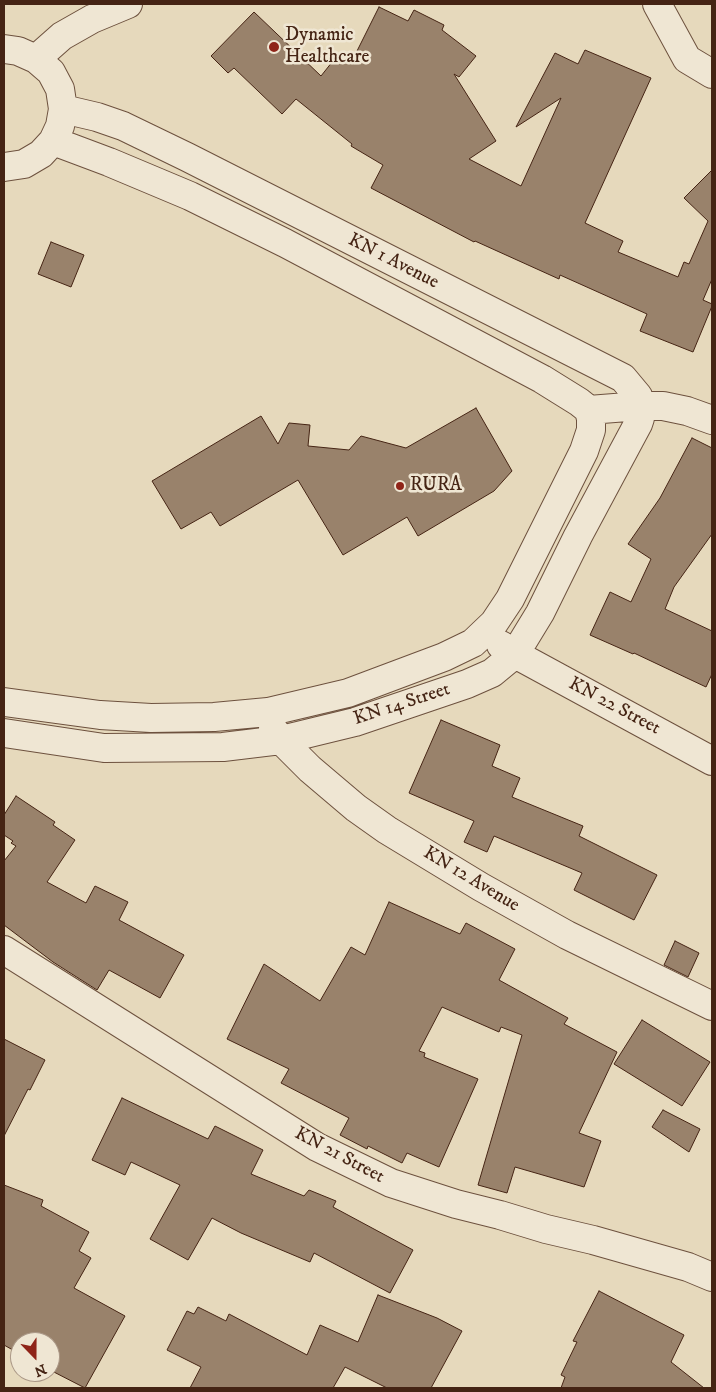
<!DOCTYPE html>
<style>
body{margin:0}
#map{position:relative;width:716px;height:1392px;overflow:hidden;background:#e6d9bc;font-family:"IM FELL DW Pica",serif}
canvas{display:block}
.frame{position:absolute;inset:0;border:5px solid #452414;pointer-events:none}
.north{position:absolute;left:10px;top:1332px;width:50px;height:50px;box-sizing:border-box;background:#efe6d3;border:1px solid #ab9887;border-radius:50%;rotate:158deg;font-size:14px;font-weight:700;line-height:20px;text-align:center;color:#452414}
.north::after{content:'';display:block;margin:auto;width:18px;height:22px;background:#8f2418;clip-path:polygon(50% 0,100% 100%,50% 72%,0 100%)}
</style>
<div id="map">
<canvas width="716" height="1392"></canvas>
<div class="frame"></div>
<div class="north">N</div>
</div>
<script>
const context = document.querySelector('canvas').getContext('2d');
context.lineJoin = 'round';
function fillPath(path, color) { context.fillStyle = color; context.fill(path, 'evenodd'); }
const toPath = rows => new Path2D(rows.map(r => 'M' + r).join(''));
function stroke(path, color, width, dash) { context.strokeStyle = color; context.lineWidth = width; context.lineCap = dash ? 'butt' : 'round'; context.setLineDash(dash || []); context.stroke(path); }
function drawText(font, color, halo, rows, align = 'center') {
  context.font = font + ' "IM FELL DW Pica",serif'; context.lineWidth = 5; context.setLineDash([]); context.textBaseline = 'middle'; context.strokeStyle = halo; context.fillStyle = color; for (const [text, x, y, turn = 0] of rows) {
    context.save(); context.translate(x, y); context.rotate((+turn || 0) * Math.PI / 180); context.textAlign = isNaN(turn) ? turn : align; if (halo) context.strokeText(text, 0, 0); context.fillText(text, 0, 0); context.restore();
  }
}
const building = toPath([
 [379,7,408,21,414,10,444,25,442,30,476,56,459,77,454,74,496,141,469,159,521,186,561,98,516,127,555,53,578,64,585,50,651,78,585,223,623,241,618,252,678,277,684,262,689,264,708,221,684,198,712,170,712,279,703,300,712,304,712,306,693,352,640,331,647,314,560,275,559,279,475,241,474,242,371,188,383,165,351,146,352,144,296,99,282,114,234,68,228,73,211,56,254,12,321,76,340,52,352,61,379,7],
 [51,242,84,255,71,287,38,274,51,242],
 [476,408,512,471,494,491,418,536,407,517,343,555,298,480,220,526,211,512,181,529,152,481,261,416,278,444,289,423,310,425,308,446,349,450,361,436,406,448,476,408],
 [692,438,712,448,712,534,674,587,665,609,712,631,712,674,706,687,634,653,633,654,590,635,610,592,631,602,651,559,628,544,660,498,692,438],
 [441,720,500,745,492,766,520,778,512,797,583,826,579,836,657,875,634,920,574,890,582,873,494,836,487,852,464,842,474,821,409,793,441,720],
 [16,796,55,822,53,825,75,840,47,882,86,903,95,886,128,902,119,920,184,955,160,998,109,970,97,990,53,962,4,925,4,861,16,846,11,843,13,841,4,835,4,815,16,796],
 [389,902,460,934,466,923,515,949,499,980,568,1018,564,1024,617,1052,579,1133,601,1141,584,1187,515,1167,507,1193,478,1185,522,1035,501,1027,499,1032,442,1007,419,1051,425,1053,424,1057,478,1079,439,1167,407,1153,402,1163,368,1146,367,1149,340,1135,349,1118,281,1083,289,1069,227,1039,264,964,320,1001,351,947,365,955,389,902],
 [675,941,699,953,688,977,664,965,675,941],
 [642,1020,710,1062,682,1106,614,1064,642,1020],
 [4,1039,45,1060,30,1090,28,1089,4,1136,4,1039],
 [122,1098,208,1139,215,1126,263,1150,251,1174,304,1196,309,1190,336,1201,333,1207,413,1250,390,1293,314,1253,310,1262,241,1233,212,1218,188,1260,150,1239,180,1185,131,1162,125,1175,92,1160,122,1098],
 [663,1110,700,1129,689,1152,652,1127,663,1110],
 [4,1185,43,1200,41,1206,89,1232,79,1251,91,1258,74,1288,125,1316,85,1388,50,1370,50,1342,20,1342,20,1354,4,1345,4,1185],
 [599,1291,684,1335,671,1362,704,1388,561,1388,565,1377,561,1375,577,1342,573,1341,599,1291],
 [378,1295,437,1318,462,1331,431,1388,387,1388,345,1367,333,1388,190,1388,201,1367,167,1350,187,1311,194,1314,198,1307,226,1321,229,1314,307,1355,320,1325,358,1342,378,1295]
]);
const minor = toPath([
 [657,4,687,59,712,74],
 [4,49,18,51,36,59,51,72,60,89,63,109,60,126,53,141,41,154,24,164,4,167],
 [36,59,62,36,92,19,128,4],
 [53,141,109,162,190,196,285,243,542,379,579,402,589,410],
 [589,410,640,406,663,406,687,411,712,420],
 [501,645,515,654,712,761],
 [4,702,100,715,151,718,214,717,268,712,348,693,444,657,473,643,494,623,510,599,584,451,591,430,591,419,589,410],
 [273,729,281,740,310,769,356,808,387,830,481,887,567,935,712,1006],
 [4,733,104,748,223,747,281,740,355,722,467,684,492,673,515,654,540,613,578,536,638,424,640,418,640,406,638,396,623,378,187,157,123,126,97,117,63,109],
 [4,950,317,1147,391,1183,456,1204,500,1215,546,1229,593,1240,688,1267,712,1277]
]);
const markers = [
 [274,47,6,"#8f2418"],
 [400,486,5,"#8f2418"]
];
const poiNames = [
 ["Dynamic",285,36],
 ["Healthcare",285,58],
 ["RURA",410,486]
];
const streetNames = [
 ["KN 1 Avenue",393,262,27],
 ["KN 14 Street",402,705,-18],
 ["KN 22 Street",614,707,28],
 ["KN 12 Avenue",471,880,31],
 ["KN 21 Street",339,1156,28]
];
fillPath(building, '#99826b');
stroke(building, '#452414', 1);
stroke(minor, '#6d513e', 30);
stroke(minor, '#efe6d3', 28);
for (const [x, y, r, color] of markers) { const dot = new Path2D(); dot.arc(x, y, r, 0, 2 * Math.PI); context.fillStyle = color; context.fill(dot); stroke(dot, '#efe6d3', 2); }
drawText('19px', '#452414', '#efe6d3', poiNames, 'left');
drawText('19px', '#452414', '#efe6d3', streetNames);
</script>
